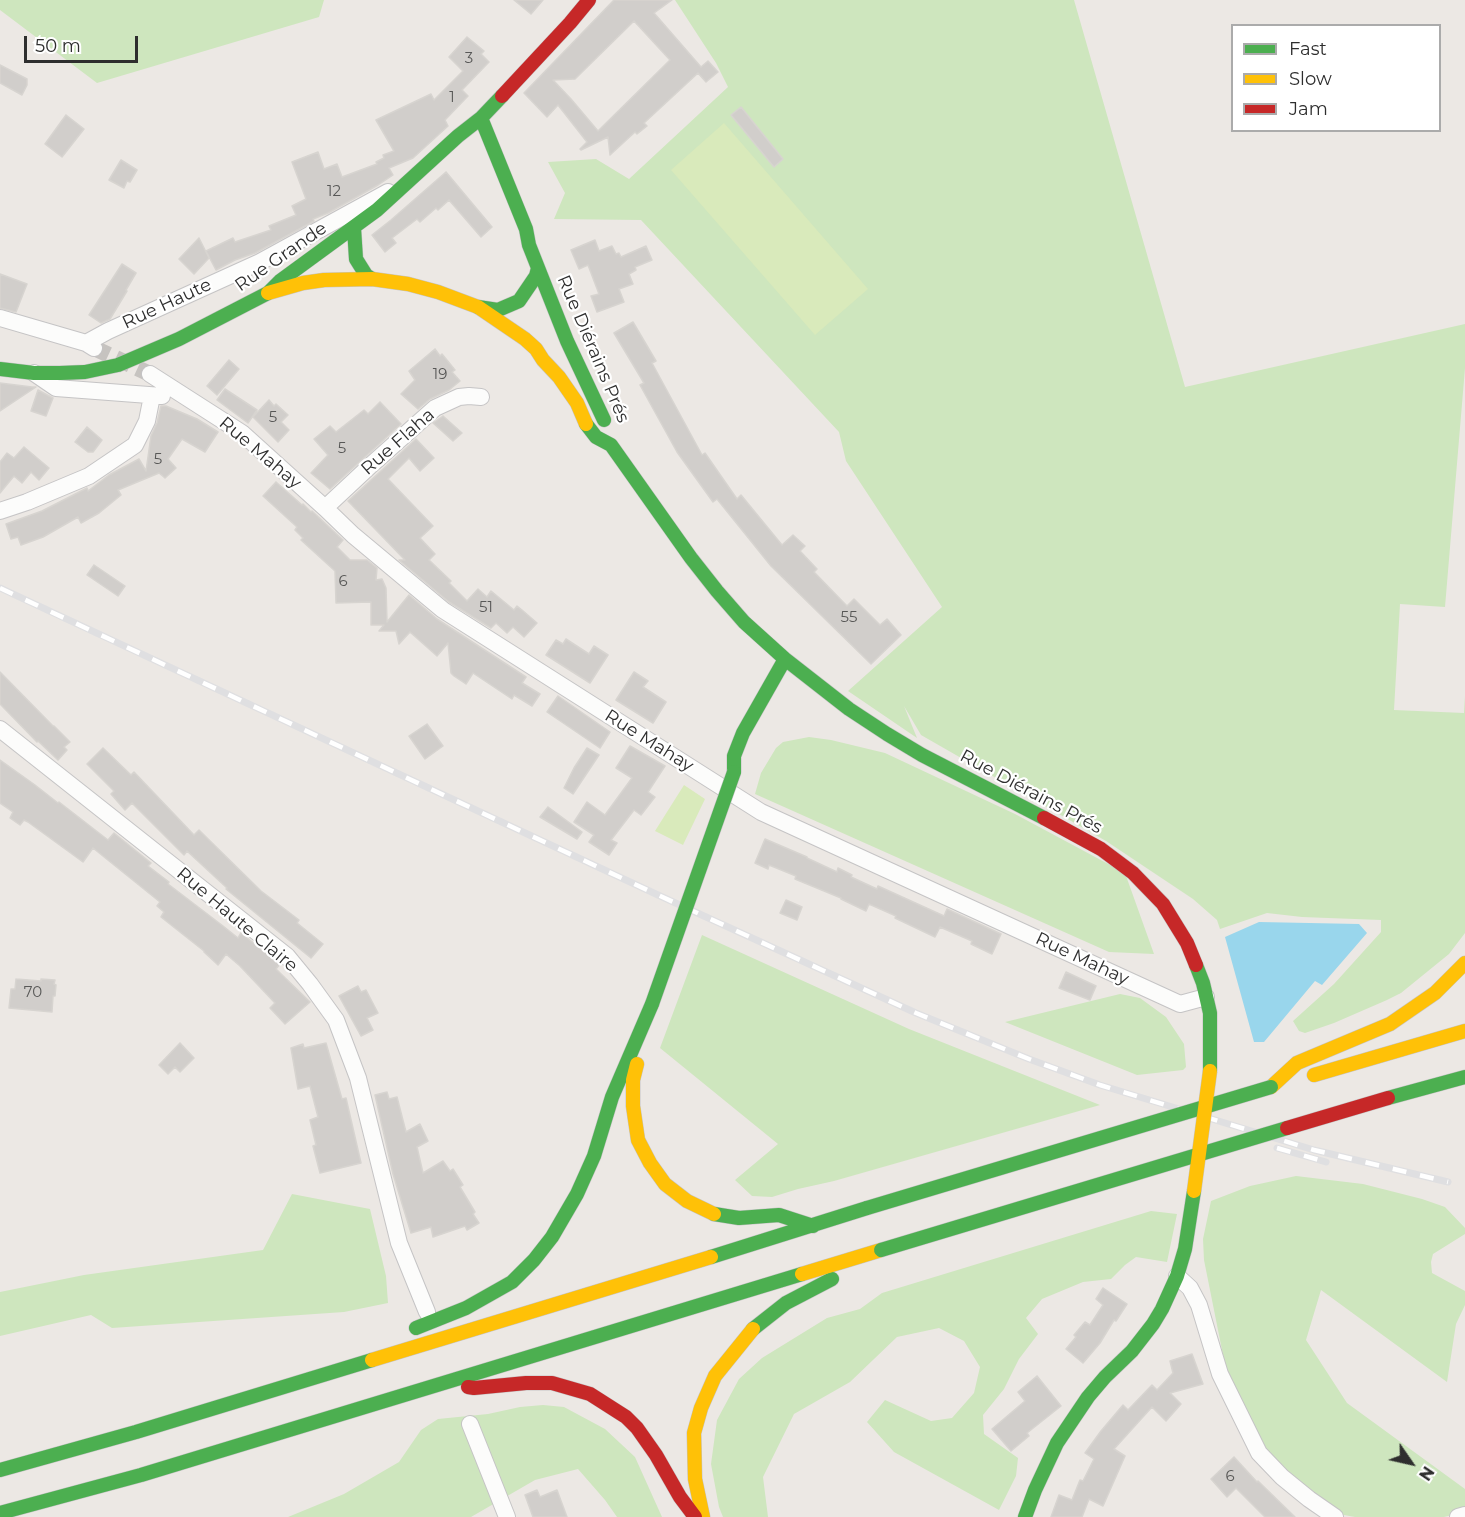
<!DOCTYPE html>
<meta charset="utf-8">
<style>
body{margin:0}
#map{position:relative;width:1465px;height:1517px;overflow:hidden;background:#ece8e4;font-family:Montserrat,sans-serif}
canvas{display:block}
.legend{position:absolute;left:1231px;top:24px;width:210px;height:108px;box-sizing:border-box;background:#fff;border:2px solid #ababab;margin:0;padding:8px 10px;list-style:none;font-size:18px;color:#2e2e2e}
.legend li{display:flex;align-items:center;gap:12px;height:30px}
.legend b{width:30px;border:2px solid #ababab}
.north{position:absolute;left:1381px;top:1433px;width:60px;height:60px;-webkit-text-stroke:4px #fff;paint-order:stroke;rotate:124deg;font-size:16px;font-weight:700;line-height:24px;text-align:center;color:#2e2e2e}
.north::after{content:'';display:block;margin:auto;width:21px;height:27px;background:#2e2e2e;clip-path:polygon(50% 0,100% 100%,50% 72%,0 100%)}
.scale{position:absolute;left:24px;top:36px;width:114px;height:27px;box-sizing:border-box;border:3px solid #2e2e2e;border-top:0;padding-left:8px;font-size:18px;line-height:21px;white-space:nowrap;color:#2e2e2e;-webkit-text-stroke:4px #fff;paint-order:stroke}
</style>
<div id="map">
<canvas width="1465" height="1517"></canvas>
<ul class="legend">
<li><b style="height:8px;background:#4caf50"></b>Fast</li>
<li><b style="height:8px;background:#ffc107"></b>Slow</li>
<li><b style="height:8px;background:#c62828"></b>Jam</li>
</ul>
<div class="north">N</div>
<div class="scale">50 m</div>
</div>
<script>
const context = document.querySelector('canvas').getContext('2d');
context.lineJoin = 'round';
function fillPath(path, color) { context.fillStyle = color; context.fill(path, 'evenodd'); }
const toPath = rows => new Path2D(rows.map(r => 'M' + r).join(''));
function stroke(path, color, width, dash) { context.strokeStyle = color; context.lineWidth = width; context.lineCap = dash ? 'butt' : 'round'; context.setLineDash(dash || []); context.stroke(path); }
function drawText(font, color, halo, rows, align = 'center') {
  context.font = font + ' Montserrat,sans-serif'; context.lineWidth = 4.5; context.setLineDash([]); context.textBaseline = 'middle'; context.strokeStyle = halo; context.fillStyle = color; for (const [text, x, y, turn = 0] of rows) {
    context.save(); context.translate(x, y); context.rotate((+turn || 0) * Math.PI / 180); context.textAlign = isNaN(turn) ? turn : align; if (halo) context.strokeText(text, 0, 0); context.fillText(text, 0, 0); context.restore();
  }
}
const green = toPath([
 [0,0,324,0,319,17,97,83,0,10],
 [675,0,1074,0,1185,387,1465,324,1465,368,1445,607,1400,604,1394,710,1464,713,1465,696,1465,933,1449,954,1401,993,1387,1000,1334,1023,1305,1033,1299,1031,1293,1021,1334,984,1381,932,1381,920,1302,917,1267,913,1220,929,1217,920,1193,899,1106,841,921,735,904,706,917,738,848,691,942,607,846,461,839,432,641,220,554,219,565,193,548,162,596,159,629,179,728,87,716,63],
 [809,737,831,740,885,753,1015,814,1125,873,1154,954,1109,952,755,794,761,773,776,748,783,742],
 [702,935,909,1029,1100,1105,834,1181,798,1189,772,1197,752,1196,735,1180,778,1144,660,1048],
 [1120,994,1140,998,1166,1017,1184,1044,1186,1067,1183,1070,1137,1075,1005,1022],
 [1296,1176,1363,1184,1422,1199,1445,1207,1465,1228,1465,1234,1433,1254,1431,1262,1432,1273,1465,1291,1465,1305,1456,1324,1447,1382,1321,1290,1306,1340,1347,1403,1465,1489,1465,1512,1444,1517,1355,1517,1339,1514,1264,1452,1227,1375,1204,1260,1203,1239,1211,1201,1250,1186],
 [292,1194,370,1209,386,1276,388,1303,344,1312,112,1328,91,1315,0,1336,0,1292,84,1275,263,1250],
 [1151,1211,1177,1214,1167,1262,1136,1257,1125,1265,1111,1279,1083,1282,1042,1299,1026,1318,1038,1334,1019,1359,1004,1389,983,1415,984,1434,1018,1458,1016,1476,999,1510,894,1452,867,1422,885,1400,931,1421,952,1418,974,1393,980,1367,964,1341,939,1328,897,1337,850,1382,794,1414,763,1477,768,1517,723,1517,719,1507,711,1464,717,1420,739,1379,762,1358,827,1318,860,1309,882,1293],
 [543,1405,564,1407,605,1429,635,1457,662,1517,617,1517,605,1500,578,1469,535,1480,471,1517,288,1517,344,1494,399,1462,421,1430,438,1419,488,1414,520,1407]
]);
const pitch = toPath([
 [724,123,868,289,815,335,671,170],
 [684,785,705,799,683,845,655,831]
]);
const water = toPath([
 [1259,922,1359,924,1367,933,1322,985,1315,981,1264,1042,1254,1042,1225,937]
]);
const building = toPath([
 [514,0,543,0,531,14,514,0],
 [614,0,672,0,654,13,701,67,708,61,718,72,706,82,698,73,644,123,647,126,637,134,635,132,610,155,608,137,581,150,580,149,587,142,558,105,547,117,524,93,614,0],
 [634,21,670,60,598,131,571,99,553,80,575,79,634,21],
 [467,37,484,51,481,54,489,62,462,90,468,96,445,120,448,126,413,158,389,168,393,175,378,185,328,213,313,219,314,221,255,253,235,260,216,270,206,251,233,238,235,242,271,230,269,226,296,215,292,206,306,199,292,162,318,152,324,169,337,164,342,177,377,164,376,162,384,158,383,155,394,151,376,120,431,94,434,100,463,71,449,57,467,37],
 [0,65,27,79,27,85,22,95,0,83,0,65],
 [741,107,783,159,774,167,731,115,741,107],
 [66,115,84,129,62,157,45,144,66,115],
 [121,160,137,170,130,182,127,181,124,188,109,180,121,160],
 [446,172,492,227,481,237,449,200,438,210,436,208,420,222,417,219,392,238,396,243,385,252,372,235,391,220,446,172],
 [199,238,209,258,194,274,179,259,199,238],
 [595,240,599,251,612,246,616,254,619,253,621,257,646,246,652,260,635,267,636,270,629,274,633,284,619,289,624,302,597,312,591,296,599,294,588,265,579,269,571,250,595,240],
 [122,264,136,273,126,290,127,291,110,319,101,323,89,315,122,264],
 [0,274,27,284,16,312,0,308,0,274],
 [633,322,656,361,652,363,702,455,705,453,737,499,741,495,782,545,793,535,805,546,800,551,817,569,814,572,847,606,854,599,880,625,887,619,901,635,871,664,771,566,717,499,713,502,677,452,640,385,644,383,614,333,633,322],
 [435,349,440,356,442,354,455,370,452,372,460,381,449,390,430,399,418,409,401,394,415,380,409,371,435,349],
 [229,360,239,369,217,395,207,386,229,360],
 [0,383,32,387,36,387,0,411,0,383],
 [225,389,257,410,248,423,217,400,225,389],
 [38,390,53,398,46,416,31,411,38,390],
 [269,400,274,406,276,404,288,415,281,422,289,430,278,442,253,417,269,400],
 [380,402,401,424,330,489,311,473,328,455,314,439,330,426,336,432,364,410,368,414,380,402],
 [161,406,166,406,197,419,218,432,205,452,182,439,168,459,176,468,165,478,159,473,118,490,121,495,99,513,81,523,78,517,43,537,21,545,18,537,11,539,6,524,42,511,87,488,88,491,109,475,139,459,146,471,151,436,157,423,161,406],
 [443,416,462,433,453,441,433,423,443,416],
 [87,427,102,440,93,452,88,452,75,442,87,427],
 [416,439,434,458,420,471,409,458,388,479,433,526,420,538,435,554,429,560,451,581,449,583,467,601,478,589,487,597,491,591,514,610,517,606,522,610,537,623,524,637,513,627,507,633,496,623,491,628,449,602,399,560,405,560,348,501,416,439],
 [24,447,49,468,39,480,31,472,22,483,14,476,0,493,0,462,7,453,14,458,24,447],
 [276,482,302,505,303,504,311,512,312,511,343,540,337,547,350,560,367,560,377,568,376,580,382,579,386,588,387,622,409,595,437,619,526,677,522,683,540,694,532,706,514,695,512,699,473,673,466,684,454,676,451,673,448,643,437,656,410,632,399,644,396,631,379,631,384,625,371,625,371,602,336,603,335,571,301,540,303,538,295,530,297,527,263,496,276,482],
 [94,565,125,586,118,596,87,575,94,565],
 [566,639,589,654,594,646,608,655,590,683,546,655,556,640,563,644,566,639],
 [0,672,53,726,54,726,70,742,64,747,67,750,58,760,38,741,37,742,0,704,0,672],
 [634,672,648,681,643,687,666,702,653,723,616,700,634,672],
 [558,696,610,732,600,748,547,712,558,696],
 [427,724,443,746,425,759,409,736,427,724],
 [630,746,665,766,648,792,655,797,641,815,634,810,611,840,617,843,609,855,589,842,594,835,574,822,587,802,605,815,632,778,616,768,630,746],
 [103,748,131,775,134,772,194,835,199,830,261,891,299,920,297,923,323,944,311,958,226,889,227,888,187,851,184,855,132,803,125,810,111,794,114,791,87,764,103,748],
 [587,748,599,755,573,794,564,788,574,768,587,748],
 [0,760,35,785,58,803,59,802,108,840,114,833,151,863,148,866,169,882,168,884,223,926,238,938,241,933,280,964,276,969,310,1002,285,1024,270,1008,275,1003,240,966,226,954,218,965,204,952,204,951,161,917,164,912,157,906,160,902,93,848,83,862,28,822,24,820,20,825,10,818,13,812,0,803,0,760],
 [548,807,582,832,577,839,540,817,548,807],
 [765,839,807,857,807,858,837,872,838,868,852,875,851,877,877,889,878,886,944,916,947,909,1001,934,992,954,971,944,972,941,940,927,935,937,895,918,896,916,869,904,866,911,841,899,841,898,795,879,796,876,769,865,768,869,755,863,765,839],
 [786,900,802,907,797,920,780,913,786,900],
 [1066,972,1096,986,1090,1000,1059,988,1066,972],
 [16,979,41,981,41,979,55,980,54,984,56,985,55,996,53,996,52,1012,9,1008,11,989,15,989,16,979],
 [358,986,361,992,366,990,378,1013,367,1018,373,1030,361,1036,339,996,358,986],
 [180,1043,194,1058,180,1072,175,1067,168,1074,159,1065,180,1043],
 [326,1043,342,1099,346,1098,361,1163,320,1173,313,1146,316,1145,310,1120,318,1117,310,1086,298,1089,291,1048,303,1044,304,1048,326,1043],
 [387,1092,389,1099,397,1097,406,1132,420,1124,428,1141,417,1147,423,1173,443,1161,450,1171,453,1169,463,1185,460,1187,475,1212,473,1214,479,1223,467,1230,465,1226,433,1237,431,1227,411,1233,393,1174,375,1095,387,1092],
 [1103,1288,1127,1304,1116,1321,1114,1320,1100,1343,1083,1363,1066,1349,1076,1337,1074,1335,1085,1322,1090,1325,1103,1305,1096,1299,1103,1288],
 [1192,1354,1203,1384,1170,1393,1181,1404,1166,1421,1152,1407,1114,1449,1125,1456,1103,1506,1089,1499,1082,1517,1051,1517,1059,1495,1072,1500,1080,1480,1083,1481,1094,1459,1085,1453,1101,1431,1123,1405,1128,1410,1152,1385,1157,1390,1173,1373,1170,1361,1192,1354],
 [1037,1376,1061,1406,1027,1433,1029,1436,1011,1451,992,1429,1025,1401,1018,1392,1037,1376],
 [1234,1457,1257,1482,1258,1481,1295,1517,1265,1517,1236,1488,1227,1497,1211,1479,1234,1457],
 [537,1490,540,1497,557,1490,567,1517,533,1517,525,1495,537,1490]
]);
const streetTunnel = toPath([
 [94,348,150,374]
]);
const street = toPath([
 [0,318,86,343,94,348],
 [86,343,108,331,260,262,388,192],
 [34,373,56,388,162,396],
 [150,374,242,433,325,508,353,535,443,610,761,812,1180,1004,1206,997],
 [325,508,371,465,435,408,459,397,469,396,481,397],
 [0,511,27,502,89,476,135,445,147,421,152,396],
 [0,729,287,956,310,984,336,1020,358,1078,399,1243,427,1312],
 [1177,1276,1190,1288,1199,1305,1220,1374,1259,1453,1282,1477,1309,1499,1335,1517],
 [470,1424,507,1517],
 [1458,1517,1465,1515]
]);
const fast = toPath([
 [481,118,526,229,529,245,567,341,604,420],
 [354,228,356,259,366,275,372,279],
 [478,307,498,310,519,301,536,276,538,268],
 [0,369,34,373,60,373,85,372,118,365,179,339,268,293,280,281,377,210,458,136,481,118,502,96],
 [586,424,596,437,611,445,691,558,717,591,744,622,785,659,849,709,887,734,922,755,1044,818],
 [734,772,734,756,743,733,785,659],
 [1196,965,1203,983,1210,1013,1210,1071],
 [1388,1098,1465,1077],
 [714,1214,739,1218,779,1215,813,1226],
 [711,1257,867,1208],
 [416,1328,466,1308,512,1282,534,1260,552,1237,577,1194,594,1156,612,1097,652,1004],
 [753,1329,786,1303,832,1279],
 [0,1470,136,1432,372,1360],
 [0,1513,141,1475,802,1274],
 [1025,1517,1035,1490,1057,1443,1088,1397,1105,1377,1132,1351,1153,1324,1162,1309,1177,1276,1185,1249,1194,1191]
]);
const slow = toPath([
 [268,293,303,283,324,280,372,279,408,284,438,292,478,307,525,339,536,349,543,360,559,377,577,403,586,424],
 [637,1064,633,1080,633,1106,638,1140,650,1163,665,1184,687,1201,714,1214],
 [1314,1075,1465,1031],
 [1271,1087,1297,1063,1390,1024,1435,993,1465,963],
 [802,1274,881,1250],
 [372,1360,711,1257],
 [703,1517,695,1479,694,1433,701,1408,715,1376,753,1329]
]);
const jam = toPath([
 [502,96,570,23,589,0],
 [1044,818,1101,849,1133,873,1163,904,1187,943,1196,965],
 [468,1387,474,1388,526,1383,552,1383,590,1394,626,1417,637,1428,656,1455,680,1497,695,1517]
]);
const rail = toPath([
 [0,588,658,895,916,1013,1029,1059,1100,1085,1314,1150,1448,1182],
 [1277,1148,1326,1162]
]);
const fastBridge = toPath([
 [652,1004,734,772],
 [867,1208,1271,1087],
 [881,1250,1287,1128]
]);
const slowBridge = toPath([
 [1194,1191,1210,1071]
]);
const jamBridge = toPath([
 [1287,1128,1388,1098]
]);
const numberNames = [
 ["3",469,59],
 ["1",452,98],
 ["12",334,192],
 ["19",440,375],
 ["5",273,418],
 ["5",342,449],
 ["5",158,460],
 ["6",343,582],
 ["51",486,608],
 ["55",849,618],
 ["70",33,993],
 ["6",1230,1477]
];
const streetNames = [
 ["Rue Grande",281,257,-35],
 ["Rue Haute",167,304,-25],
 ["Rue Diérains Prés",593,349,67],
 ["Rue Flaha",398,442,-41],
 ["Rue Mahay",260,453,40],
 ["Rue Mahay",649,741,32],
 ["Rue Diérains Prés",1031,792,28],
 ["Rue Haute Claire",237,920,40],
 ["Rue Mahay",1082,959,25]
];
fillPath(green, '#cee6be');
fillPath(pitch, '#d9eabb');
fillPath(water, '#99d6ec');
fillPath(building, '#d1cecb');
stroke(building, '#d7d4d0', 1.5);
stroke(streetTunnel, '#c6c3c0', 16, [16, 8]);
stroke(street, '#c5c4c5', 18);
stroke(fast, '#c5c4c5', 15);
stroke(slow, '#c5c4c5', 15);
stroke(jam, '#c5c4c5', 15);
stroke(street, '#fcfcfb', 16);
stroke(fast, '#4caf50', 14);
stroke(slow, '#ffc107', 14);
stroke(jam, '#c62828', 14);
stroke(rail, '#dfdfe1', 7);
stroke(rail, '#fff', 4.5, [14]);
stroke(fastBridge, '#c5c4c5', 15, []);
stroke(slowBridge, '#c5c4c5', 15, []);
stroke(jamBridge, '#c5c4c5', 15, []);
stroke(fastBridge, '#4caf50', 14);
stroke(slowBridge, '#ffc107', 14);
stroke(jamBridge, '#c62828', 14);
drawText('15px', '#585857', null, numberNames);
drawText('18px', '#2e2e2e', '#fff', streetNames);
</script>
